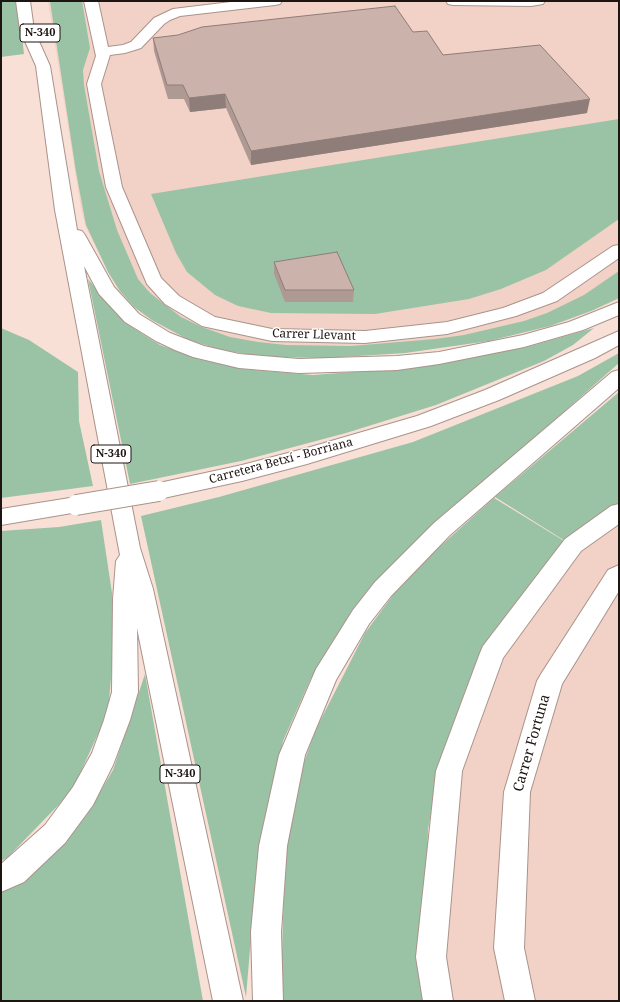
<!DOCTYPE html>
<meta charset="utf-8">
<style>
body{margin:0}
#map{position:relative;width:620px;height:1002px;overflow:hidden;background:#f9e0d7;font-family:"Noto Serif",serif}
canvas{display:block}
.frame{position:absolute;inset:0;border:2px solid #1d1512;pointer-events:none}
</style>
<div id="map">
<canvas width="620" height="1002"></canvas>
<div class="frame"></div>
</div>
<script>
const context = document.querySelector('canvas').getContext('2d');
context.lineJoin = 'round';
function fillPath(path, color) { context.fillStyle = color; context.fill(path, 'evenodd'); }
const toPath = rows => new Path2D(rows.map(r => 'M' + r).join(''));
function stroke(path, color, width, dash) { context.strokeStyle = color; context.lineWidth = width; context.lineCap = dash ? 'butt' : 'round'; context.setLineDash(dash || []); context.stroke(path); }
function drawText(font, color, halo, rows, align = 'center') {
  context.font = font + ' "Noto Serif",serif'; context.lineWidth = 3; context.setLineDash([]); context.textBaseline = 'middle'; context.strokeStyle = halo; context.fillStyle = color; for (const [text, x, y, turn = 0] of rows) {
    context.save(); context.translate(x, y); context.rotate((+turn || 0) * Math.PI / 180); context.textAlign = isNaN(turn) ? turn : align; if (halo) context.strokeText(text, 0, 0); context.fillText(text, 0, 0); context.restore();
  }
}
const built = toPath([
 [48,1,619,1,619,299,592,311,551,326,489,340,406,353,325,358,274,357,223,350,190,341,152,321,134,307,119,291,108,272,85,225,81,208],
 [619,512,619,1001,438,1001,449,771,492,653,573,545]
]);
const green = toPath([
 [1,1,18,1,24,54,1,57],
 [50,1,82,1,90,48,83,70,84,85,99,171,117,230,138,279,150,293,181,317,202,327,230,337,258,342,286,345,351,346,435,339,464,335,524,321,547,313,584,295,619,271,619,298,591,311,550,326,489,341,405,353,325,358,274,357,246,354,222,350,189,340,152,320,134,307,120,291,108,272,86,225,76,172],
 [619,119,619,219,546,270,501,289,469,299,375,314,271,313,238,306,215,295,187,272,176,253,151,194],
 [88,279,113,309,132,327,160,345,198,359,243,369,313,375,405,368,527,347,594,328,573,345,544,361,436,405,346,433,241,461,130,484],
 [1,328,29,340,78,372,79,421,93,486,1,498],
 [619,353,619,363,540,433,371,590,311,678,283,741,257,865,246,997,141,516,219,497,413,442,578,376],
 [619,392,619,509,570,544,495,497],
 [494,498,569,544,486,646,462,700,439,770,428,829,425,953,432,1001,282,1001,281,987,284,884,289,822,298,779,316,729,365,633,393,595,436,550],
 [101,520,112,593,114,644,108,712,72,791,7,858,1,861,1,531,59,527],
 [145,674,203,1001,1,1001,1,891,53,853,86,816,113,770]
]);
const minor = toPath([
 [84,1,98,1,108,47,123,45,131,42,154,18,173,9,239,1,282,1,280,4,275,5,180,16,170,20,164,24,141,48,125,53,110,55,101,84,122,187,161,278,179,296,215,317,272,329,365,331,447,322,503,308,543,293,613,246,619,245,619,258,557,301,516,316,447,334,365,343,272,341,202,326,165,304,147,284,106,187,87,84,96,56,84,1],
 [446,1,545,1,543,4,531,6,453,5,448,4,446,1],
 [619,504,619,524,581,551,503,658,462,771,446,957,453,1001,423,1001,416,957,436,771,480,653,483,646,565,539,611,506,619,504],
 [619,565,619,591,562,684,530,792,524,948,535,1001,505,1001,494,948,504,792,537,681,541,674,608,570,619,565]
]);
const major = toPath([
 [619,331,619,345,595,358,499,400,431,426,307,464,242,481,159,499,151,497,148,491,151,485,159,483,242,465,307,448,417,416,485,390,619,331],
 [76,497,84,499,87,505,84,511,1,525,1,509,76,497]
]);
const highway = toPath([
 [16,1,30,1,34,30,50,66,77,230,82,231,85,235,114,287,139,314,170,333,204,346,239,354,299,359,397,356,439,352,523,335,569,322,619,302,619,315,583,330,524,347,439,364,397,370,299,373,239,368,193,357,175,350,156,341,125,322,99,294,84,266,140,548,153,589,243,1001,213,1001,137,628,138,692,130,720,113,765,93,805,65,843,24,882,1,892,1,864,45,825,73,787,92,753,104,720,112,692,113,599,116,561,120,555,55,210,36,66,20,30,16,1],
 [619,370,619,388,450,535,391,596,369,624,336,680,305,755,287,846,281,932,283,1001,253,1001,251,932,259,846,279,755,316,669,353,610,375,582,434,523,612,372,619,370]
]);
const majorBridge = toPath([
 [76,505,159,491]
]);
const wall = toPath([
 [413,32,443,55,587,113,251,165,226,108,190,112,184,99,168,99,154,51,153,38],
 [274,262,354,290,353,302,285,302,274,274]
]);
const shadedWall = toPath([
 [225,94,226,108,190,112,189,98],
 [590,99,587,113,251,165,251,151]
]);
const building = toPath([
 [395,6,413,32,427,31,443,55,540,45,590,99,251,151,225,94,189,98,183,85,167,85,153,38,178,35,202,27,395,6],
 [337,252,354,290,285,290,274,262,337,252]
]);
const shields = [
 [40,33,40],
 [111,454,40],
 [180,774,40]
];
const shieldNames = [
 ["N-340",40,33],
 ["N-340",111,454],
 ["N-340",180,774]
];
const streetNames = [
 ["Carrer Llevant",314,335,2],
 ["Carretera Betxí - Borriana",281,461,-15]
];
const nearStreetnames = [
 ["Carrer Fortuna",532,743,-74]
];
fillPath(built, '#f2d2c6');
fillPath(green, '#9ac3a5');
stroke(minor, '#aa938b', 2);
stroke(major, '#aa938b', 2);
stroke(highway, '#aa938b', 2);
fillPath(minor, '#fff');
fillPath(major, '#fff');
fillPath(highway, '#fff');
stroke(majorBridge, '#aa938b', 22, []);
stroke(majorBridge, '#fff', 20);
fillPath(wall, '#af9a93');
fillPath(shadedWall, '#8e7d78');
fillPath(building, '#cbb3ab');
stroke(building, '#8e7d78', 1);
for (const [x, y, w] of shields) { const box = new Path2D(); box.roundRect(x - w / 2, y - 9, w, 18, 3); context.fillStyle = '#fff'; context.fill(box); stroke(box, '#1d1512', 1); }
drawText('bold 11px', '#1d1512', null, shieldNames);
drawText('12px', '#1d1512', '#fff', streetNames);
drawText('14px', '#1d1512', '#fff', nearStreetnames);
</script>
